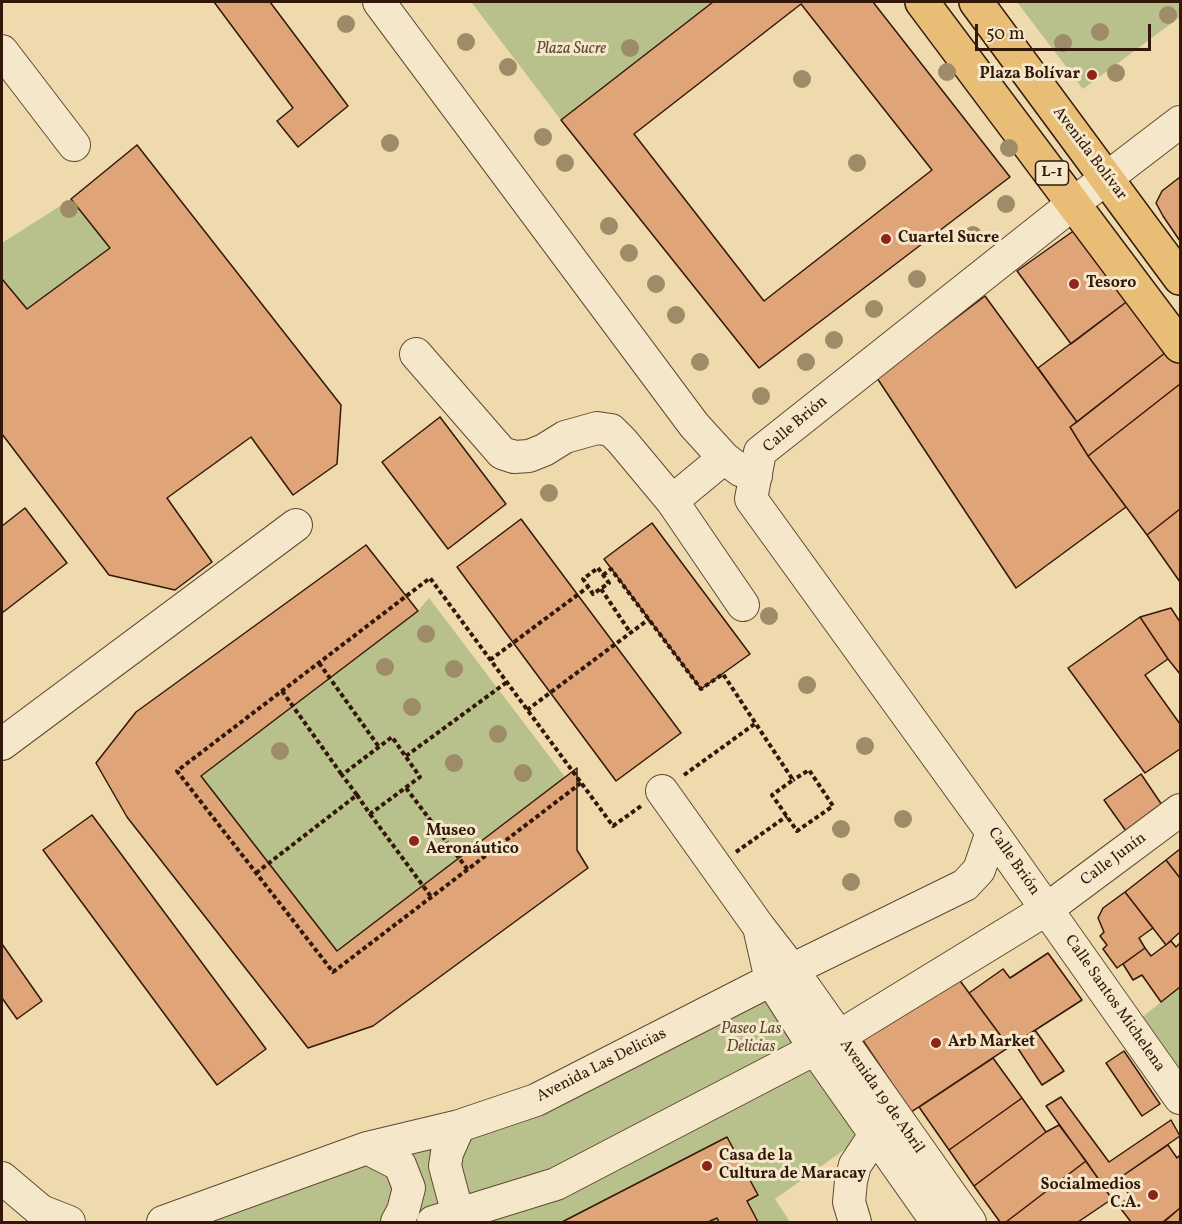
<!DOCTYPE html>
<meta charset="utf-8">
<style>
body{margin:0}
#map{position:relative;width:1182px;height:1224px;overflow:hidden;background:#efdaad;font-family:Vollkorn,serif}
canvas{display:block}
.frame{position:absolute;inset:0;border:3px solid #331809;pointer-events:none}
.scale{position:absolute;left:975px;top:24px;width:176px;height:27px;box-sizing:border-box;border:3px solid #331809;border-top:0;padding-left:8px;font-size:18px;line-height:21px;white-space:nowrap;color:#331809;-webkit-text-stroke:4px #f5e7ca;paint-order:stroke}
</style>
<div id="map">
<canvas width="1182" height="1224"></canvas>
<div class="frame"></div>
<div class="scale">50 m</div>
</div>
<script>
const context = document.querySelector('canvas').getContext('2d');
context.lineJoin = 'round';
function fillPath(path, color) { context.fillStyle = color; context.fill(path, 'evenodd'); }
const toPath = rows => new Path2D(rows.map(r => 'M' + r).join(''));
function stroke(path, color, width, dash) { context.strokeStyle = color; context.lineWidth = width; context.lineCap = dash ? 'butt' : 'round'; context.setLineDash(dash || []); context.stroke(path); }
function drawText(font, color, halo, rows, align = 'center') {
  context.font = font + ' Vollkorn,serif'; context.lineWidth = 6; context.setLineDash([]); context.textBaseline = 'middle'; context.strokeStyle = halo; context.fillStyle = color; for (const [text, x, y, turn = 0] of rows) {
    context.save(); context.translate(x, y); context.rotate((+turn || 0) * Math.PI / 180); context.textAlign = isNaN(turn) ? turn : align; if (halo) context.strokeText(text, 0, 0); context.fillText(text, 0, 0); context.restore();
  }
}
const green = toPath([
 [474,2,713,2,561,120,472,3],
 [1017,2,1180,2,1180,17,1083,89],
 [71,199,110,248,27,309,2,279,2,243],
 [429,598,565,777,337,951,201,776,418,611],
 [773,984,872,1130,775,1199,790,1222,169,1222,474,1134],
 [1180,987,1180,1086,1136,1022]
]);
const building = toPath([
 [214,2,270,2,348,106,298,147,277,121,293,108,214,2],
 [713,2,873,2,1010,177,759,368,561,120,713,2],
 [801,4,932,170,764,301,634,134,801,4],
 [137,145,341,405,337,464,293,495,251,437,167,498,212,562,175,590,109,575,2,434,2,279,27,309,110,248,71,199,137,145],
 [1180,177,1180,241,1163,216,1156,203,1162,191,1180,177],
 [1079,227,1133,297,1071,344,1017,271,1079,227],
 [985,296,1077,422,1070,427,1088,456,1126,507,1016,588,877,378,985,296],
 [1133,297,1170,349,1077,422,1038,368,1133,297],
 [1170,349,1180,363,1180,384,1088,456,1070,427,1170,349],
 [1180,384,1180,509,1147,535,1088,456,1180,384],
 [440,417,506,504,448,549,382,462,440,417],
 [25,508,67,563,2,613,2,526,25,508],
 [1180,509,1180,582,1147,535,1180,509],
 [521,519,681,733,616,781,457,567,521,519],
 [652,523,750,654,701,689,604,559,652,523],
 [366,545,418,611,201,776,337,951,577,768,577,850,588,868,373,1026,308,1048,127,817,96,763,136,712,366,545],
 [1171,608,1180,622,1180,674,1168,659,1140,617,1171,608],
 [1140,617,1168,659,1145,675,1180,724,1180,749,1145,773,1068,668,1140,617],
 [1141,774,1162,805,1126,831,1104,800,1141,774],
 [92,815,266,1049,217,1085,43,850,92,815],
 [1180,849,1180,878,1166,860,1180,849],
 [1166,860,1180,878,1180,932,1166,945,1125,892,1166,860],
 [1125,892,1153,928,1139,938,1145,948,1117,968,1103,949,1107,945,1100,936,1104,932,1098,918,1103,908,1125,892],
 [1171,941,1176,947,1180,943,1180,987,1161,1002,1142,975,1133,980,1123,964,1145,948,1151,956,1171,941],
 [2,944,42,1001,17,1019,2,998,2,944],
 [1048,953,1082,1000,1009,1047,969,993,1003,969,1010,978,1048,953],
 [958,978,1009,1047,911,1112,862,1039,958,978],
 [1035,1030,1064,1071,1042,1085,1015,1044,1035,1030],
 [1124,1051,1160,1104,1142,1116,1106,1063,1124,1051],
 [993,1058,1022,1098,949,1150,919,1107,993,1058],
 [1061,1097,1109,1162,1171,1120,1180,1136,1105,1188,1046,1106,1061,1097],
 [1022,1098,1046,1132,974,1186,949,1150,1022,1098],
 [1059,1125,1086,1161,1006,1222,1000,1222,974,1186,1046,1132,1059,1125],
 [727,1137,758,1195,747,1201,758,1222,719,1222,717,1218,708,1222,562,1222,727,1137],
 [1168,1145,1177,1158,1180,1155,1180,1208,1164,1222,1131,1222,1118,1205,1131,1197,1118,1179,1168,1145],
 [1086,1161,1112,1199,1078,1222,1006,1222,1086,1161],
 [1180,1208,1180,1222,1163,1222,1180,1208]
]);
const path = toPath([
 [598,568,609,583,593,594,583,579,598,568],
 [603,575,611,569,701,689,723,674,793,780,772,795,797,831,833,806,809,770,793,780],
 [601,589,630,632],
 [490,660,588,587],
 [319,663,379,747],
 [282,691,342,775],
 [527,710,649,619],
 [406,756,507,682],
 [684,775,756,723],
 [581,783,333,972,177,771,430,578,613,826,641,806],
 [406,788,468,870],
 [370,814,432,898],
 [736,852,787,816],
 [256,873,357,795,370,814,420,777,392,737,342,775,357,795]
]);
const minor = toPath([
 [379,2,694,425,724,458,740,470,756,476],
 [2,51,74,145],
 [1180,122,1074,203,760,452,751,499,992,832,1180,1098],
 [416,354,502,453,514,457,529,456,544,450,565,437,597,428,611,430,622,441,672,501],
 [724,458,672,501,743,605],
 [2,744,296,525],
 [662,791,759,927],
 [459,1126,447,1153,445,1166,460,1222],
 [367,1148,400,1165,409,1188,403,1211,397,1222],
 [2,1178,41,1211,69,1222],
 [163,1222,367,1148,459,1126,536,1100,771,980,965,885,979,870,992,832],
 [433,1222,556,1184,838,1037,1047,909,1180,810],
 [855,1222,849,1202,851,1181,855,1165,875,1135],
 [937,1222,815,1049,771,980,759,927,793,971,970,1222]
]);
const major = toPath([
 [922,2,1180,346],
 [976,2,1180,278]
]);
const trees = [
 [1168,15],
 [346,24],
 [1100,32],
 [466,42],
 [1063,43],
 [630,48],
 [508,67],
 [947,72],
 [1116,73],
 [802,79],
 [543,137],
 [390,143],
 [1009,148],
 [565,163],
 [857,163],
 [1006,204],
 [69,209],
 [609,226],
 [973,235],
 [629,253],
 [917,279],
 [656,284],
 [874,309],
 [676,315],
 [834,340],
 [700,362],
 [806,362],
 [761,396],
 [549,493],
 [769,616],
 [426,634],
 [385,667],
 [454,669],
 [807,685],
 [412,707],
 [498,734],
 [865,746],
 [280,751],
 [454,763],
 [523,773],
 [903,819],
 [841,829],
 [851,882]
];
const markers = [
 [1092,75,6,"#8f2418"],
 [886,239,6,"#8f2418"],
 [1074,284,6,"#8f2418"],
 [414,841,6,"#8f2418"],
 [936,1043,6,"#8f2418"],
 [707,1166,6,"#8f2418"],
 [1153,1195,6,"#8f2418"]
];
const shields = [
 [1052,173,33]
];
const shieldNames = [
 ["L-1",1052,173]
];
const parkNames = [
 ["Plaza Sucre",571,50],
 ["Paseo Las",751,1030],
 ["Delicias",751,1048]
];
const poiNames = [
 ["Plaza Bolívar",1080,75,"right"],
 ["Cuartel Sucre",898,239],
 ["Tesoro",1086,284],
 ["Museo",426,832],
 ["Aeronáutico",426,850],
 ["Arb Market",948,1043],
 ["Casa de la",719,1157],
 ["Cultura de Maracay",719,1175],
 ["Socialmedios",1141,1186,"right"],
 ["C.A.",1141,1204,"right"]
];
const streetNames = [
 ["Avenida Bolívar",1089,154,53],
 ["Calle Brión",796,425,-40],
 ["Calle Junín",1114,860,-37],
 ["Calle Brión",1013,862,55],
 ["Calle Santos Michelena",1114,1004,55],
 ["Avenida Las Delicias",602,1066,-27],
 ["Avenida 19 de Abril",881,1097,55]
];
fillPath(green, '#b8c08b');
fillPath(building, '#dfa477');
stroke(building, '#331809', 1.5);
stroke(minor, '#624832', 34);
stroke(major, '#331809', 36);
stroke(path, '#331809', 4, [4.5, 3]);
stroke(minor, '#f5e7ca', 32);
stroke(major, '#e8bd76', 33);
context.fillStyle = '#9e8b68';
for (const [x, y] of trees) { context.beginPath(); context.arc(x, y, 9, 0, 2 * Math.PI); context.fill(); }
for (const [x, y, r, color] of markers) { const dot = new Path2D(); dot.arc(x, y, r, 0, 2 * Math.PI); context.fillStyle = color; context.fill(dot); stroke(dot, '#f5e7ca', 2); }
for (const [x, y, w] of shields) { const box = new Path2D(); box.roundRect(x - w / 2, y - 12, w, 24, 4.5); context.fillStyle = '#f5e7ca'; context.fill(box); stroke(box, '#331809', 1.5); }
drawText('bold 15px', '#331809', null, shieldNames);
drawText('italic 16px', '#5b4a30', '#f5e7ca', parkNames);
drawText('bold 16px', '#331809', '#f5e7ca', poiNames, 'left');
drawText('16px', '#331809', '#f5e7ca', streetNames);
</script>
